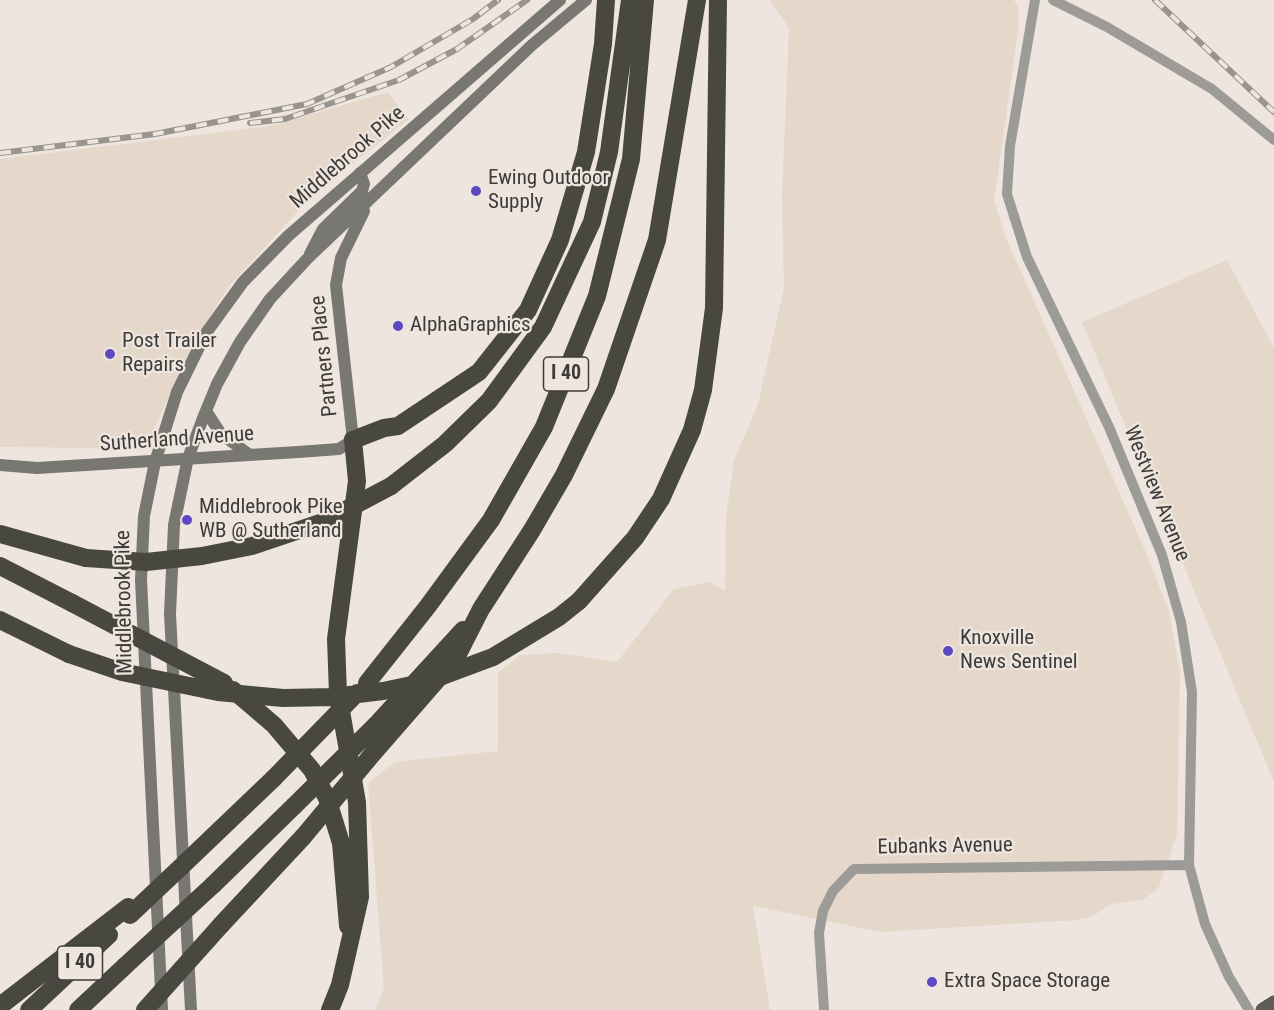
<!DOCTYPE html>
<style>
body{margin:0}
canvas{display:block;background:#ede5de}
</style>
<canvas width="1274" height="1010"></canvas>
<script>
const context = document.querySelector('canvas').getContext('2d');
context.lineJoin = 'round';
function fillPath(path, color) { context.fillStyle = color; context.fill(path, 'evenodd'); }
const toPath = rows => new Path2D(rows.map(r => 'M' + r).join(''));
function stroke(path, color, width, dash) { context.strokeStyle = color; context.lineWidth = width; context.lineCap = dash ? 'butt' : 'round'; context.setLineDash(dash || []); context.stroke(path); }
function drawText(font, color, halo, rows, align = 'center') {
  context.font = font + ' "Roboto Condensed",sans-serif'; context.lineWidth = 4.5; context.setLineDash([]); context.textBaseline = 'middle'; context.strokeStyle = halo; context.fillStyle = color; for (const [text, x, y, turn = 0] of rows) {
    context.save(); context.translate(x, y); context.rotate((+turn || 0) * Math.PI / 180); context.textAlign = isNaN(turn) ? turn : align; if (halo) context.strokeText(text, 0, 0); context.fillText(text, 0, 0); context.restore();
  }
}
const built = toPath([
 [770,0,1014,0,1018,6,1019,24,994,201,1006,238,1144,548,1169,611,1180,671,1177,834,1159,887,1143,900,1112,904,1091,917,1077,920,881,932,753,906,770,1010,375,1010,384,989,368,783,395,762,498,751,498,673,520,655,558,653,617,662,674,589,710,582,725,591,726,517,734,460,758,404,784,288,782,195,789,28],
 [388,92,409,119,312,196,230,285,196,337,151,435,141,443,99,448,0,447,0,159,271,126],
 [1227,260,1274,348,1274,782,1082,322]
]);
const street = toPath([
 [1035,0,1010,146,1007,194,1027,257,1109,427,1162,555,1181,622,1192,692,1189,865,1205,924,1229,977,1249,1010],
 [1053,0,1107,27,1212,89,1274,140],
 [824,1010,819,933,823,911,833,891,854,869,1189,865]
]);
const secondary = toPath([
 [310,254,323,229,362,191,364,184,360,173],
 [206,411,221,434,250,455],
 [0,465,37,468,298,452,339,449,353,440,336,285,341,258,364,211],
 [162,1010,141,580,144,516,155,462,177,392,206,333,243,282,288,236,560,0],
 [191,1010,170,614,174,525,188,458,203,418,217,384,240,342,270,299,308,258,532,45,586,0]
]);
const primary = toPath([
 [1263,1010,1274,1003]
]);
const highway = toPath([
 [391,486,445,444,489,401,543,327,592,222,609,152,630,0],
 [0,534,86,558],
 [0,566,72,603],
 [579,601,635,538,661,499,692,430,703,390,714,308,718,0],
 [0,620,69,654],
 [367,683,428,606,491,520,544,427,597,296,631,159,645,0],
 [233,690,274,725,312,770,327,798,341,843,348,926],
 [375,726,463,630],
 [375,751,456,658,481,609,532,530,564,475,606,389,657,240,697,0],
 [184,864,273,779],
 [213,885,294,806],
 [221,925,303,837],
 [0,1006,128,907],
 [29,1010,109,935],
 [78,1010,125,966],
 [330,1010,340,985,360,897,357,802,338,694,336,639,357,481,353,440,384,428,398,426,479,372,528,310,560,240,586,152,603,44,606,0]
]);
const rail = toPath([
 [1155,0,1274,112],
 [250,123,285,119,399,80,457,49,527,0],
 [0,153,155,134,307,104,391,67,473,19,498,0]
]);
const highwayBridge = toPath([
 [86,558,146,562,202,556,252,546,323,522,391,486],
 [72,603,224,683],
 [69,654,122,672,218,692,283,698,333,697,383,691,426,682,493,657,559,617,579,601],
 [273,779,357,693],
 [294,806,375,726],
 [303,837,375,751],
 [130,915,184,864],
 [125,966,213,885],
 [145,1010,221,925]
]);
const markers = [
 [476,191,6,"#5c49c2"],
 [398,326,6,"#5c49c2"],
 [110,354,6,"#5c49c2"],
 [187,520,6,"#5c49c2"],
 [948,651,6,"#5c49c2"],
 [932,982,6,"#5c49c2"]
];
const shields = [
 [566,374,45],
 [80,963,45]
];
const shieldNames = [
 ["I 40",566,374],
 ["I 40",80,963]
];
const streetNames = [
 ["Middlebrook Pike",348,158,-41],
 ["Partners Place",325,356,-96],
 ["Sutherland Avenue",177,440,-4],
 ["Westview Avenue",1156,494,68],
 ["Middlebrook Pike",125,602,-91],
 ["Eubanks Avenue",945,847,-1]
];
const poiNames = [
 ["Ewing Outdoor",488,179],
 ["Supply",488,203],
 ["AlphaGraphics",410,326],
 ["Post Trailer",122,342],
 ["Repairs",122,366],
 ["Middlebrook Pike",199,508],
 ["WB @ Sutherland",199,532],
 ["Knoxville",960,639],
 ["News Sentinel",960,663],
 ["Extra Space Storage",944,982]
];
fillPath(built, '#e5d8cb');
stroke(street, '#9c9b97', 10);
stroke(secondary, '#787771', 12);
stroke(primary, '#5f5d57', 15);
stroke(highway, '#494840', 18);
stroke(rail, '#9a948f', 6);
stroke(rail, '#ede5de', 4, [11]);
stroke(highwayBridge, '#494840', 18);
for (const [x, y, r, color] of markers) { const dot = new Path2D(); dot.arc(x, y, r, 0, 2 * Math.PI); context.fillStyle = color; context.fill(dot); stroke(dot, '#ede5de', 2); }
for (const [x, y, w] of shields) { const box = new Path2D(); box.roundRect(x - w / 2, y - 17, w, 34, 4.5); context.fillStyle = '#ede5de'; context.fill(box); stroke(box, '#3e3b38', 1.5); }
drawText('bold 20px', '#3e3b38', null, shieldNames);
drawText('21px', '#3e3b38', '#ede5de', streetNames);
drawText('21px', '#3e3b38', '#ede5de', poiNames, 'left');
</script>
